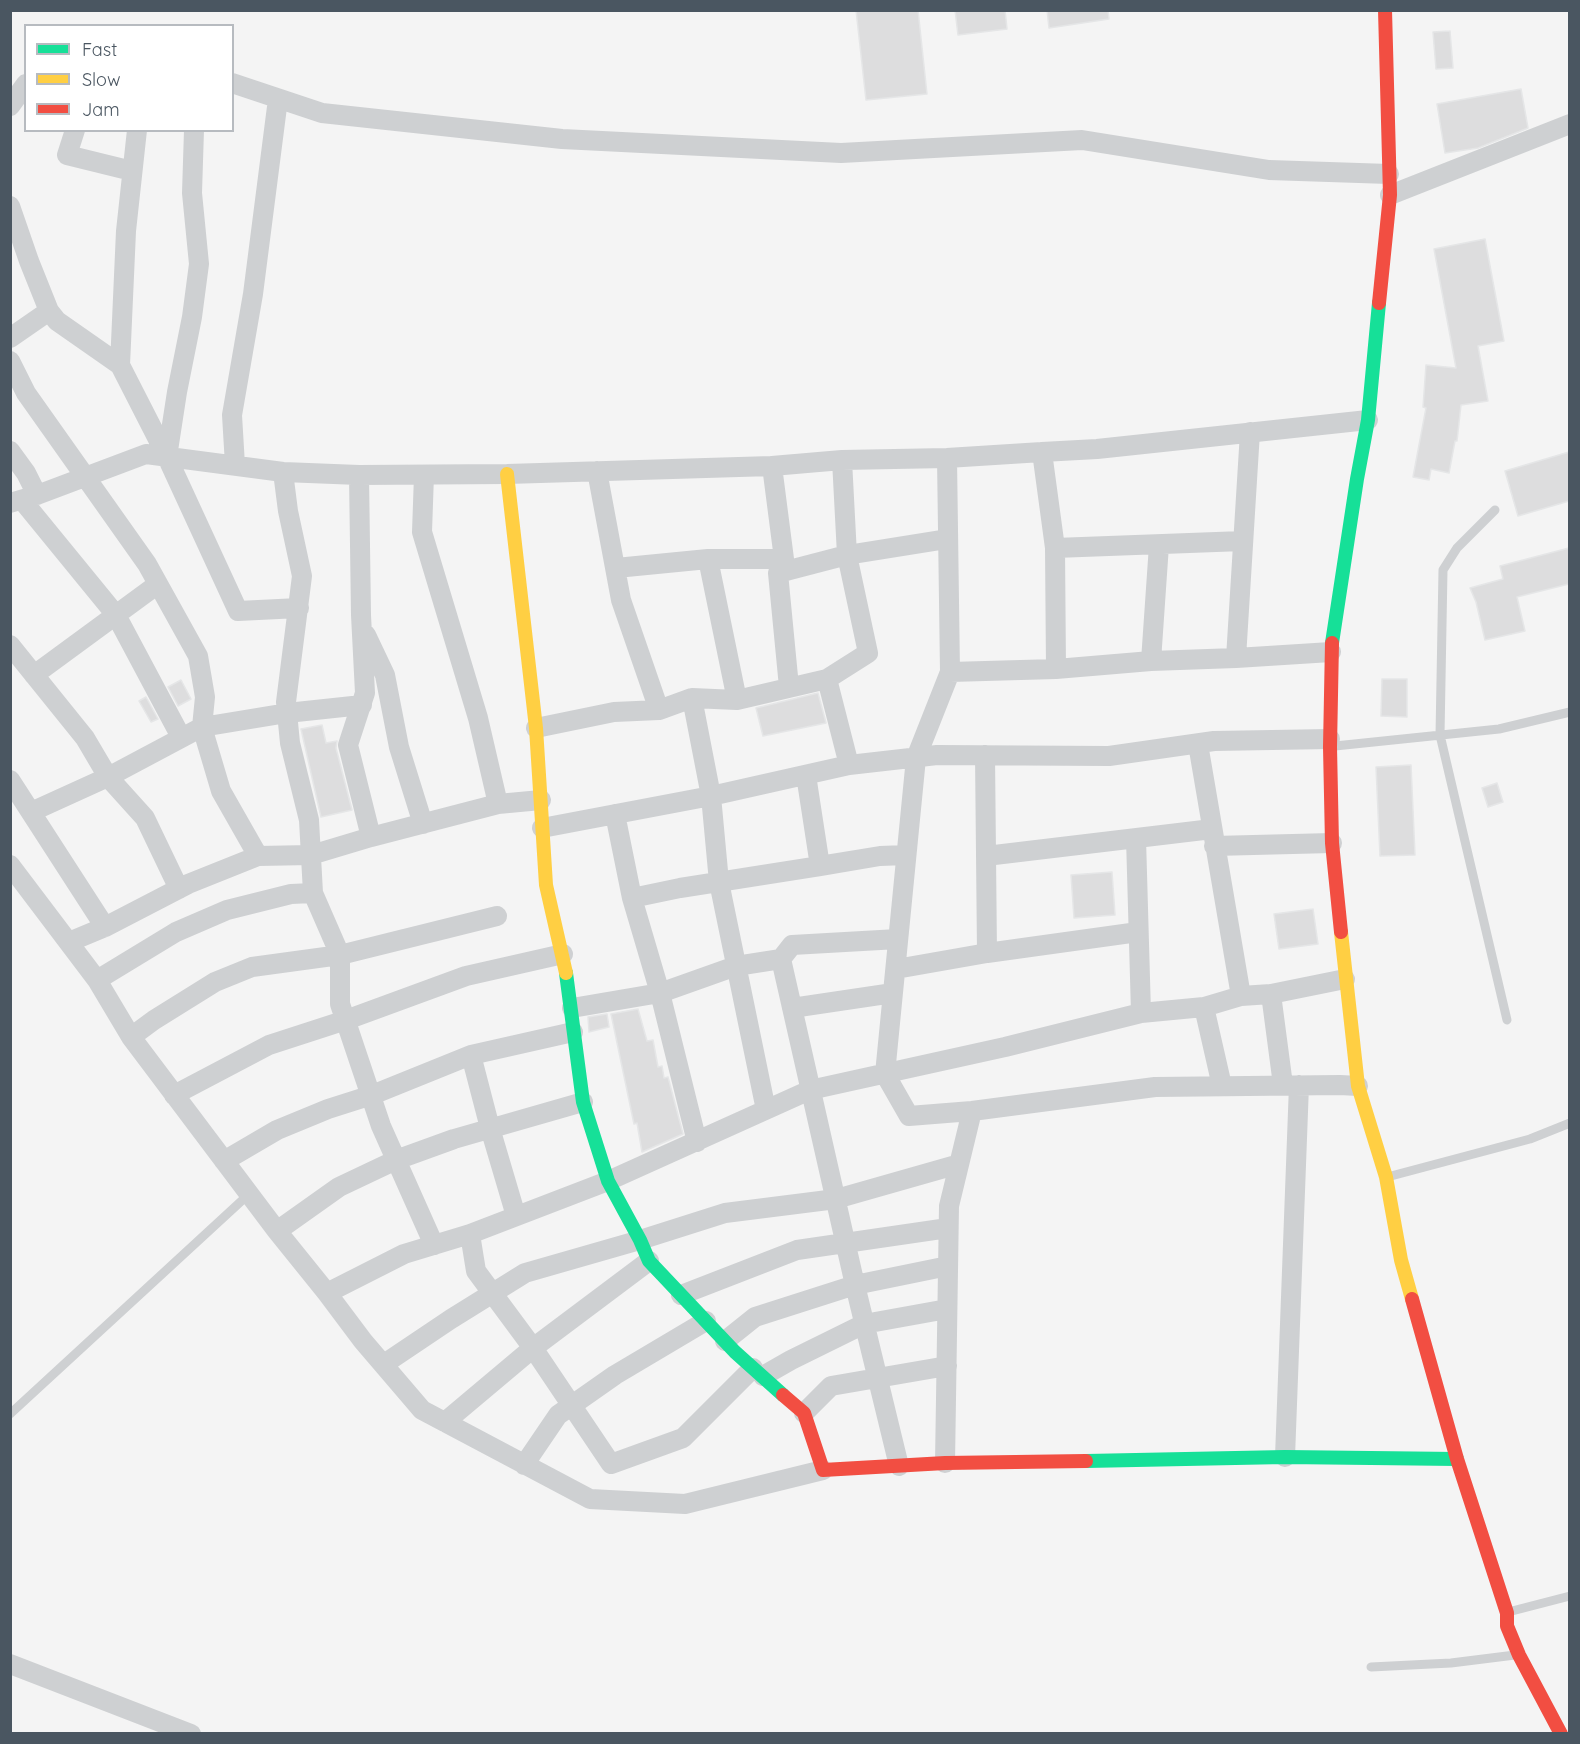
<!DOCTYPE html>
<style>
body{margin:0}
#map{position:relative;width:1580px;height:1744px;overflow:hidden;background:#f4f4f4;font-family:Quicksand,sans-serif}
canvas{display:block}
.frame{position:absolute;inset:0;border:12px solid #4a5661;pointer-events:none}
.legend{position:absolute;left:24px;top:24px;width:210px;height:108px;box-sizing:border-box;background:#fff;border:2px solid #b7bbc0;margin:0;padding:8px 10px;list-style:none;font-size:18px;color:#4a5661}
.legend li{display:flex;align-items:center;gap:12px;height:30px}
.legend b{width:30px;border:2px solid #b7bbc0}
</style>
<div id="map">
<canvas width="1580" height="1744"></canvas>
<div class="frame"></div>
<ul class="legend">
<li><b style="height:8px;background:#16e098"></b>Fast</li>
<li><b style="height:8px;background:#ffcf43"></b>Slow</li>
<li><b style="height:8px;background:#f24e42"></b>Jam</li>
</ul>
</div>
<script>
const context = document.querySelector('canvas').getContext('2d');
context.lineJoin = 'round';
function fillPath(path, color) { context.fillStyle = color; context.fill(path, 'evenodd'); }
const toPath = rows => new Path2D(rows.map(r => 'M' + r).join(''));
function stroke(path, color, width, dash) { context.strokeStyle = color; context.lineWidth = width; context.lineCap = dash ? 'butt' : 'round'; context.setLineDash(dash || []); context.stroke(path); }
const building = toPath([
 [856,10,918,10,927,94,866,100,856,10],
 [955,10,1005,10,1007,29,958,35,955,10],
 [1047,10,1108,10,1109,19,1049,28,1047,10],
 [1450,31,1453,68,1436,69,1433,32,1450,31],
 [1521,89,1528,128,1478,148,1445,153,1437,104,1521,89],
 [1485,239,1504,341,1478,346,1488,401,1461,405,1457,441,1455,441,1449,473,1431,469,1429,480,1413,477,1426,408,1423,407,1426,365,1456,368,1434,249,1485,239],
 [1569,452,1569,501,1518,516,1505,471,1569,452],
 [1569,548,1569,584,1517,597,1525,631,1485,640,1476,602,1470,588,1503,579,1500,566,1569,548],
 [1382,679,1407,679,1407,717,1381,716,1382,679],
 [181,680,191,699,178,706,168,687,181,680],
 [818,693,826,723,763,736,756,708,818,693],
 [146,697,158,719,151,722,139,701,146,697],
 [322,725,326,743,337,741,336,748,352,810,321,817,301,729,322,725],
 [1411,765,1415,855,1380,856,1376,767,1411,765],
 [1497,783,1503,802,1488,807,1482,788,1497,783],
 [1112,872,1115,915,1074,918,1071,875,1112,872],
 [1313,909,1318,944,1279,949,1274,914,1313,909],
 [638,1009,647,1041,653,1040,658,1067,662,1066,664,1078,668,1077,683,1134,642,1152,637,1123,634,1124,611,1014,638,1009],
 [607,1014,609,1027,589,1032,588,1017,607,1014]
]);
const lane = toPath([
 [1495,510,1457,548,1443,570,1440,735,1507,1020],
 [1335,746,1499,729,1570,712],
 [1391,1176,1530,1139,1570,1123],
 [10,1414,249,1194],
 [1512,1611,1570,1596],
 [1371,1667,1451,1663,1515,1655]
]);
const street = toPath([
 [232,83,322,113,562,139,841,153,1082,140,1269,170,1389,174],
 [10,106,26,84],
 [75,130,67,155,132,171],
 [137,130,126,231,120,365,167,457,238,611,299,608],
 [1390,195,1570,124],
 [10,206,29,261,49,311,57,321,120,365],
 [10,338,49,311],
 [10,361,26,393,147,564,198,656,205,697,202,727,221,791,258,856],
 [10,451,26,473,37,495],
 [1042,452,1055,548,1056,669],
 [167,457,177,392,192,317,199,264,192,193,194,130],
 [947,458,950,672,916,758,885,1074,909,1116,972,1111,1155,1087,1340,1085,1358,1086],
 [235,465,232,415,253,294,278,99],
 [772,466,784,559,778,573,789,687],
 [597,471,621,600,659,710,692,698,737,700,827,679,868,653,847,555,842,460],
 [283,472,288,511,302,576,286,702,290,743,309,820,313,893,340,955,340,1004,381,1126,434,1245],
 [359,475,361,615,365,693,348,745,371,837],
 [424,475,422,532,478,718,498,804],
 [22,500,116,615,181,737],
 [10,503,37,495,146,454,283,472,359,475,507,474,772,466,842,460,947,458,1042,452,1097,449,1368,420],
 [1055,548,1243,541],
 [708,559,737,700],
 [616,568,708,559,784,559],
 [778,573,847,555,947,539],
 [366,635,385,675,399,747,423,824],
 [10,645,85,738,108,777,145,818,179,889],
 [1236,658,1250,432],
 [1151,661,1159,545],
 [950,672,1056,669,1151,661,1236,658,1331,652],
 [34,675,158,584],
 [827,679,849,765],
 [692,698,711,796,719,882,766,1110],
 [536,728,614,712,659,710],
 [1198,744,1241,996],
 [985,755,987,953,1138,932],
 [806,775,820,866],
 [10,780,105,927],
 [31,812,108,777,202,727,287,713,362,705],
 [615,814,632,898,660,993,697,1142],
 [542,828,711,796,849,765,937,755,1109,756,1214,741,1330,739],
 [1136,838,1141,1013],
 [1214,846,1332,843],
 [986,856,1212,829],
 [10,865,97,980,131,1037,277,1231,327,1293],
 [632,898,680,888,820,866,880,856,906,855],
 [69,942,105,927,188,884,258,856,311,855,371,837,498,804,541,800],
 [781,959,792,945,898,939],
 [896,969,987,953],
 [97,980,176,932,227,910,291,894,313,893],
 [1271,994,1283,1085],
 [1204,1007,1222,1086],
 [572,1008,660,993,736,966,781,959,855,1285,899,1466],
 [792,1008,893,993],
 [131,1037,154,1020,215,982,252,967,340,955,497,916],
 [471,1055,490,1128,516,1216],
 [174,1095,269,1045,346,1020,466,976,563,954],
 [224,1161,277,1130,328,1109,372,1095,471,1055,573,1032],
 [277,1231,339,1187,396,1160,454,1139,583,1102],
 [470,1234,404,1254,327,1293,363,1341,422,1410,590,1499,685,1504,823,1470],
 [681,1295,797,1250,948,1228],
 [725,1341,755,1317,855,1285,948,1266],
 [384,1364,451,1319,525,1273,640,1240,725,1213,836,1199,959,1164],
 [753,1368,683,1438,611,1464,533,1348,476,1271,470,1234,608,1181,810,1090,1005,1047,1141,1013,1204,1007,1241,996,1271,994,1345,979],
 [763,1376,791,1360,864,1324,947,1309],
 [804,1413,831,1386,947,1366],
 [445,1422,533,1348,649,1261],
 [1285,1457,1299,1085],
 [945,1463,949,1206,972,1111],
 [524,1465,558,1415,615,1375,706,1321],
 [10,1664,191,1734]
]);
const fast = toPath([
 [1332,643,1357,479,1368,420,1379,303],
 [566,973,583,1102,608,1181,640,1240,649,1261,735,1352,783,1395],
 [1086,1461,1285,1457,1457,1459]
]);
const slow = toPath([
 [507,474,536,728,546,885,566,973],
 [1341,932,1358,1086,1386,1177,1401,1260,1412,1299]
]);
const jam = toPath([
 [1379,303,1390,195,1385,10],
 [1332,643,1330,747,1332,843,1341,932],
 [1412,1299,1457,1459,1507,1613,1507,1626,1519,1655,1561,1734],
 [783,1395,804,1413,823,1470,945,1463,1086,1461]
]);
fillPath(building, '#ddddde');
stroke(building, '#e5e6e7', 1.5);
stroke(lane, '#ced0d2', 9);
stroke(street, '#ced0d2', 20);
stroke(fast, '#16e098', 14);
stroke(slow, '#ffcf43', 14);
stroke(jam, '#f24e42', 14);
</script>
